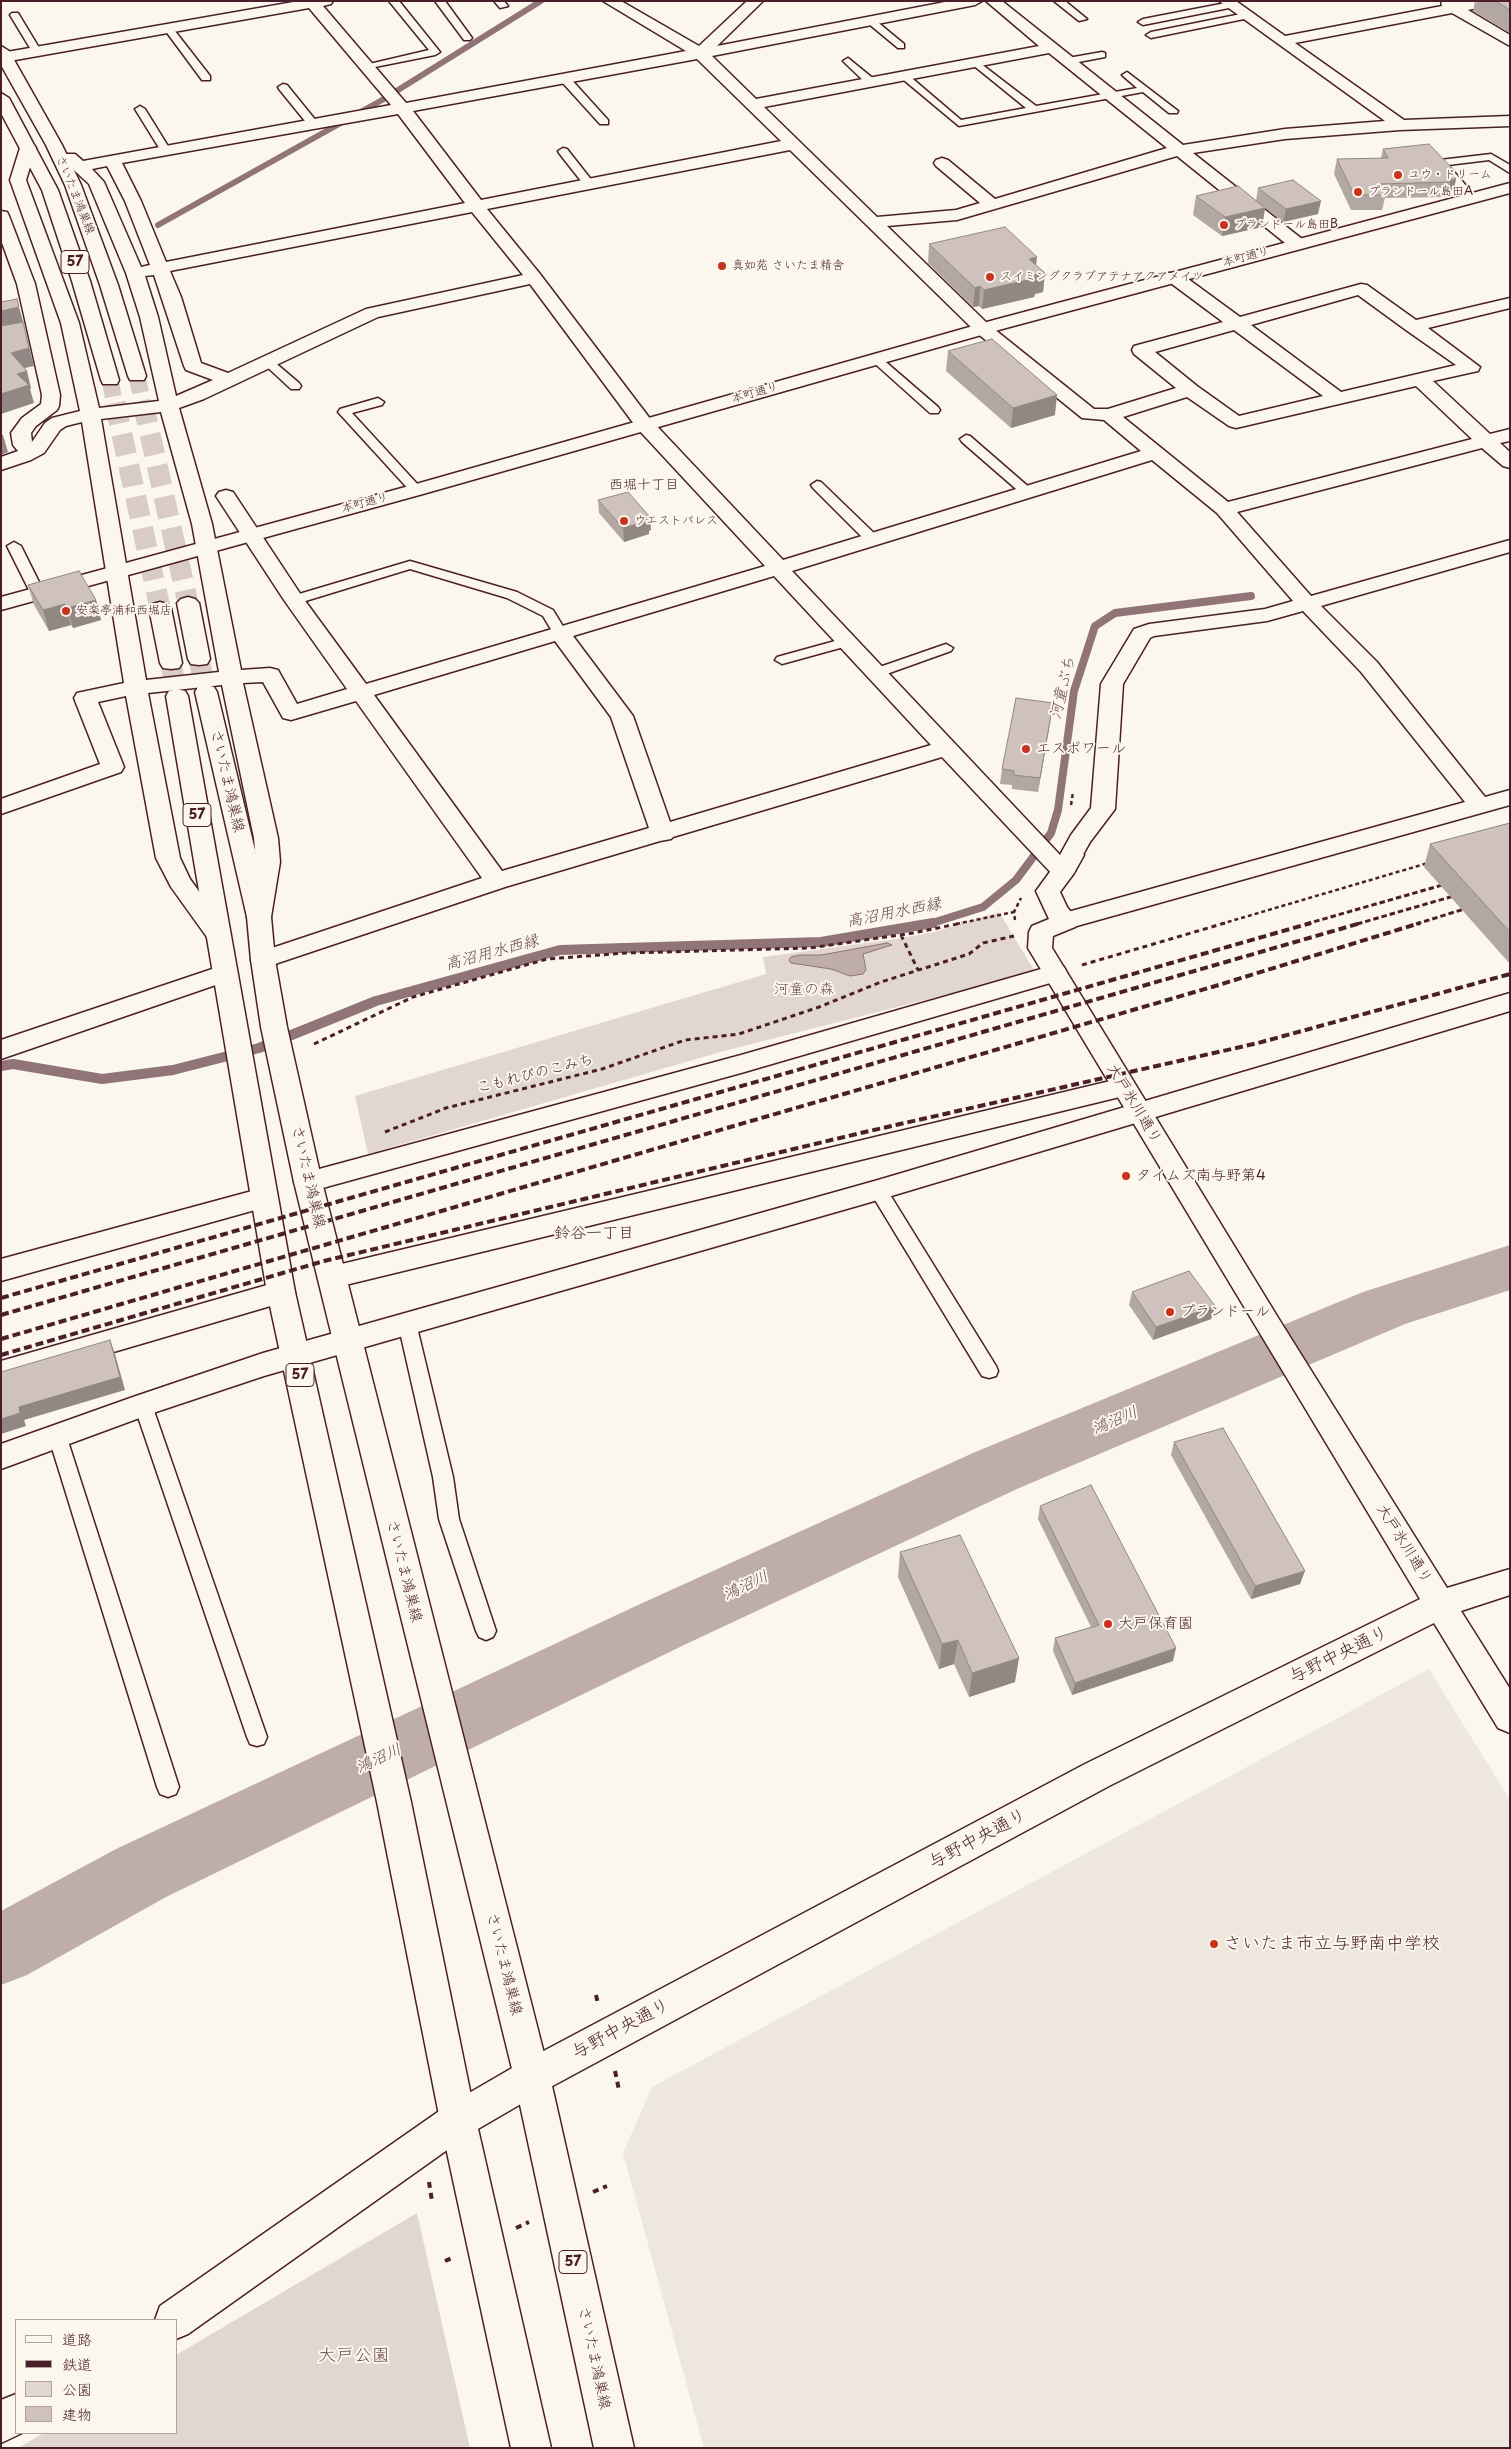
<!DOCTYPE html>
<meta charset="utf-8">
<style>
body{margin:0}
#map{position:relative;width:1511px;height:2449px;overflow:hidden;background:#fbf7ec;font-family:"Playpen Sans","Klee One",sans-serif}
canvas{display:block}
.frame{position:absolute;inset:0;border:2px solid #4a1f2b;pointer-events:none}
.legend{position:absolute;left:15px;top:2319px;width:162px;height:115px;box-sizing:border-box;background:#fbf7ec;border:1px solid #b4a19f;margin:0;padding:6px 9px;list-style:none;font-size:15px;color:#4a1f2b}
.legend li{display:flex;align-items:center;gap:10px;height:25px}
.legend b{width:25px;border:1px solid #b4a19f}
</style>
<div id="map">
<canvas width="1511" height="2449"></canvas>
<div class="frame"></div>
<ul class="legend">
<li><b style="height:6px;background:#fbf7ec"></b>道路</li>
<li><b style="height:6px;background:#4a1f2b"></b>鉄道</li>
<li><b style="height:14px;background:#e2d7d0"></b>公園</li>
<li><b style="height:14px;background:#cfc2bc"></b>建物</li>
</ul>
</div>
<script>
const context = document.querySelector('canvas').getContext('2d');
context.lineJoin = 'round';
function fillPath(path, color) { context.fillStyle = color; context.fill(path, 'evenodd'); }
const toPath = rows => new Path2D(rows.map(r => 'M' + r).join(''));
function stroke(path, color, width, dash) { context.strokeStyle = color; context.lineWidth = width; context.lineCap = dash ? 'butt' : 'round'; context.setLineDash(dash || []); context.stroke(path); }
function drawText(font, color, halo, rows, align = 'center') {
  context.font = font + ' "Playpen Sans","Klee One",sans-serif'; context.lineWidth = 4; context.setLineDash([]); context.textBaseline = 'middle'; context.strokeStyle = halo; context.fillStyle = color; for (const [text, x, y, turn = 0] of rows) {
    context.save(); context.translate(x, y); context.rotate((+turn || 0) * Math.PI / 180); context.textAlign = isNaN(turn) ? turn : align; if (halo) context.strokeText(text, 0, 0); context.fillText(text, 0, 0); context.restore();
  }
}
const built = toPath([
 [1429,1669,1510,1800,1510,2448,704,2448,623,2153,652,2087]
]);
const green = toPath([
 [999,912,1035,972,724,1051,368,1154,355,1096,766,974,763,957,902,938,934,932],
 [417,2213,470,2448,18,2448,44,2433,176,2433,176,2355]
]);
const water = toPath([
 [887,943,892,945,863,954,866,970,863,974,850,976,831,969,791,963,789,960,791,957,799,955,821,955,887,943]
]);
const streamFar2 = toPath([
 [158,225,382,100,541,1]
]);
const streamFar1 = toPath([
 [929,924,983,907,1016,880,1051,833,1058,810,1074,691,1095,626,1115,613,1251,596]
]);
const stream = toPath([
 [1,1066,13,1064,102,1079,173,1070,259,1048,376,1001,560,950,821,942,933,923]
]);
const river = toPath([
 [1510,1245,1510,1290,1405,1324,1017,1489,684,1645,166,1897,27,1975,1,1985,1,1911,116,1849,638,1605,973,1453,1363,1292,1510,1245]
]);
const primaryTunnelFar1 = toPath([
 [137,376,143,405],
 [110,380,115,405]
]);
const primaryTunnel = toPath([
 [115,403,160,608],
 [143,403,188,603],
 [199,659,206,692],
 [171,663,177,696]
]);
const pathFar2 = toPath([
 [1071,805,1073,792],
 [1015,920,1014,912,1021,898],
 [956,924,1014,912],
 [1221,924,1428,863]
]);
const pathFar1 = toPath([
 [901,935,918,970],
 [1082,965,1225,923],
 [314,1044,413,997,547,959,626,953,810,948,913,933,962,923],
 [385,1132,446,1108,602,1069,685,1040,739,1034,819,1007,881,982,969,954,983,943,1014,936]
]);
const path = toPath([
 [596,1995,598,2004],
 [615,2071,619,2090],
 [429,2182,432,2201],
 [593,2192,607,2186],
 [516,2228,529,2222],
 [445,2261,454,2257]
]);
const service = toPath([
 [389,1,399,1,440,52,435,55,365,69,365,65,429,50,389,1],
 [435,1,445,1,472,38,470,40,464,40,435,1],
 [494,1,504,1,508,6,500,8,494,1],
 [1054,1,1065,1,1087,19,1079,21,1054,1],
 [1231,2,1236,5,1234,7,1143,25,1138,22,1143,19,1231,2],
 [12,13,18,13,41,51,39,53,33,53,10,15,12,13],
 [1246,13,1249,14,1249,18,1151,38,1146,35,1151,32,1246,13],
 [869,20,875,20,904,44,904,48,898,48,869,24,869,20],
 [165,26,171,26,210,76,210,80,202,80,165,30,165,26],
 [1102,52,1105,53,1105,57,1068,64,1063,61,1068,58,1102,52],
 [848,58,875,80,875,84,867,84,845,63,843,61,848,58],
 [976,60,1036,106,1137,88,1122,75,1127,72,1178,111,1177,113,1169,113,1143,92,959,126,899,76,907,74,961,120,1026,108,973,65,973,61,976,60],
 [565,76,569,77,608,120,608,124,600,124,561,81,561,77,565,76],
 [283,84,287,85,317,122,317,126,309,126,279,89,278,87,283,84],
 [140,106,145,109,171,151,170,153,166,154,161,151,135,109,140,106],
 [563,148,567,149,593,182,593,186,585,186,559,153,558,151,563,148],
 [1491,154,1510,165,1510,173,1489,160,1448,165,1476,197,1471,200,1467,199,1435,163,1440,160,1491,154],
 [876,355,880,357,938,407,940,410,938,413,930,413,872,361,870,359,876,355],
 [268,358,272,360,299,383,301,386,299,389,291,389,264,364,262,362,268,358],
 [378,398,384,402,382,405,352,413,420,487,422,490,420,493,412,493,338,412,340,409,378,398],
 [966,435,970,436,1031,489,1033,492,1031,495,1023,495,962,442,960,439,966,435],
 [817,481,821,482,878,537,879,540,878,543,868,543,813,488,811,485,817,481],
 [14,542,21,546,45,594,43,597,33,597,31,594,7,546,14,542],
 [410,561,517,592,553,610,567,633,560,637,555,636,543,616,507,598,410,569,299,603,289,603,287,600,289,597,410,561],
 [846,638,853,642,851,645,782,664,775,660,777,657,846,638],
 [946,644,953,648,951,651,881,676,876,677,869,673,871,670,946,644],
 [878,1184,884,1185,996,1366,998,1371,996,1376,989,1378,982,1376,869,1190,872,1185,878,1184],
 [407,1316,413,1318,416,1323,453,1477,459,1519,496,1631,493,1637,486,1640,479,1637,476,1631,439,1519,433,1477,398,1323,401,1318,407,1316],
 [143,1397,150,1400,152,1405,267,1737,264,1744,257,1746,250,1744,247,1737,134,1405,136,1400,143,1397],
 [57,1427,64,1430,66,1435,179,1787,176,1794,168,1797,160,1794,157,1787,48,1435,50,1430,57,1427]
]);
const minor = toPath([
 [299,1,333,1,331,4,323,6,406,103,686,51,603,1,621,1,699,46,747,1,763,1,717,46,950,1,982,1,975,5,712,56,756,99,1039,46,986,1,1002,1,1183,145,1285,129,1385,121,1219,1,1236,1,1285,36,1442,6,1441,1,1497,1,1495,4,1468,10,1510,35,1510,46,1452,13,1295,43,1404,120,1510,116,1510,126,1400,130,1285,139,1193,153,1302,239,1305,243,1302,247,1290,247,1177,156,957,220,887,226,989,325,1094,409,1108,409,1176,388,1134,354,1132,350,1134,346,1223,322,1168,281,1165,277,1168,273,1180,273,1240,317,1361,284,1367,285,1416,320,1510,298,1510,308,1428,328,1480,367,1478,371,1433,381,1490,434,1510,429,1510,441,1500,443,1510,452,1510,468,1503,466,1482,448,1237,512,1311,596,1510,540,1510,552,1321,606,1377,662,1485,797,1510,790,1510,805,1066,929,1057,927,1054,921,1057,915,1465,802,1361,672,1303,611,1267,621,1154,636,1150,638,1123,684,1115,809,1090,842,1080,860,1067,861,1075,871,1071,877,1063,879,1055,877,942,757,673,837,671,839,660,841,505,887,263,968,254,966,251,960,254,954,482,878,356,701,291,720,283,718,263,682,243,683,278,838,280,862,271,917,268,923,259,925,250,923,247,917,256,862,254,838,222,685,148,693,180,858,190,879,230,934,227,940,218,942,209,940,171,887,156,858,126,696,98,702,124,767,121,772,1,814,1,799,100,764,74,698,77,693,124,683,82,422,66,426,60,430,44,453,31,460,1,470,1,457,18,451,13,445,11,433,22,418,41,404,42,395,17,284,1,240,1,211,7,212,9,216,35,284,60,395,59,406,57,410,36,426,31,433,32,442,45,423,52,418,80,411,61,323,10,180,20,148,22,145,28,143,34,145,36,148,26,180,79,323,99,408,159,401,140,317,126,273,89,184,63,160,61,157,63,154,75,154,83,161,391,105,309,8,4,62,1,61,1,53,299,1],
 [1049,53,1167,148,995,199,948,160,942,158,936,160,934,163,936,166,980,203,956,210,877,217,764,107,1049,53],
 [697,59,781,141,481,200,413,111,697,59],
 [398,114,465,203,166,262,141,201,122,163,398,114],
 [790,150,977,333,1082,418,1104,420,1141,451,783,560,651,420,540,274,487,209,790,150],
 [107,166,125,201,150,265,141,267,104,182,92,169,107,166],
 [472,212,523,275,366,309,228,373,201,363,181,297,170,271,472,212],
 [154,275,184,366,186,370,213,380,176,396,158,317,145,276,154,275],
 [530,284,637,428,765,566,366,684,303,598,233,492,226,490,219,492,216,496,284,600,347,689,297,704,278,670,270,668,241,670,212,524,179,408,204,399,378,317,530,284],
 [1358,295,1406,330,1456,365,1341,392,1251,325,1358,295],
 [1234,330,1323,396,1239,416,1197,386,1155,352,1234,330],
 [1416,386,1472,439,1228,502,1123,417,1187,397,1229,426,1236,428,1416,386],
 [161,412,192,524,219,672,146,680,101,419,161,412],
 [1152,460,1217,513,1293,601,1265,609,1149,624,1134,629,1101,684,1091,808,1071,835,1060,855,792,571,1152,460],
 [774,576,931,745,670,822,633,716,573,636,774,576],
 [555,641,611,717,649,828,502,871,374,695,555,641],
 [224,965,233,967,236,973,233,979,1,1059,1,1040,224,965],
 [1055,965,1064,967,1067,973,1064,979,741,1073,308,1192,298,1189,294,1182,298,1175,308,1172,741,1055,1055,965],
 [1510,993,1510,1011,878,1200,264,1376,153,1413,1,1469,1,1444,133,1397,263,1353,878,1180,1510,993],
 [1123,1078,1132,1080,1136,1087,1132,1094,333,1288,323,1285,319,1277,323,1269,333,1266,1123,1078],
 [263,1188,273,1191,277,1198,273,1205,1,1281,1,1259,263,1188],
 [281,1281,291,1284,295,1292,291,1300,1,1385,1,1361,281,1281],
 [458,2102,471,2107,476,2120,471,2133,188,2334,176,2339,176,2320,155,2320,160,2306,445,2107,458,2102],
 [16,2394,16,2433,22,2433,1,2443,1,2400,16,2394]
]);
const tertiary = toPath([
 [1072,847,1080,850,1084,855,1074,873,1060,892,1067,907,1078,921,1075,927,1053,936,1052,948,1277,1316,1447,1588,1510,1569,1510,1595,1461,1611,1510,1689,1510,1733,1498,1728,1434,1623,1109,1786,545,2090,471,2133,458,2138,445,2133,440,2120,445,2107,519,2064,1085,1764,1420,1599,1028,948,1029,932,1032,926,1049,919,1036,891,1055,865,1064,850,1072,847]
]);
const secondary = toPath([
 [1510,183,1510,193,1006,328,423,494,1,610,1,597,409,486,994,320,1510,183]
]);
const primary = toPath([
 [1,46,9,51,62,145,81,185,118,285,146,376,144,380,130,380,128,376,100,285,65,185,46,145,1,65,1,46],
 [1,93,9,98,58,190,90,281,119,380,117,384,103,384,101,380,72,281,42,190,1,113,1,93],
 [188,597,195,599,199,603,210,659,207,664,199,665,191,664,188,659,177,603,181,599,188,597],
 [160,602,167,604,171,608,182,663,179,668,171,669,163,668,160,663,149,608,153,604,160,602],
 [206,685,214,687,217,692,271,917,275,960,287,1027,322,1182,550,2077,634,2448,594,2448,514,2077,294,1182,261,1027,251,960,247,917,195,692,198,687,206,685],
 [177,689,185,691,188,696,295,1292,411,1802,476,2120,551,2448,511,2448,440,2120,377,1802,267,1292,166,696,169,691,177,689]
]);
const railFar1 = toPath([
 [1306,924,1453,882],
 [1357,924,1464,893],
 [1416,924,1474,906]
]);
const rail = toPath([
 [1,1298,1311,923],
 [1,1315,1361,923],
 [1,1339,1212,987,1420,923],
 [1,1355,324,1261,865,1132,1258,1043,1510,974]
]);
const wall = toPath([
 [1475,1,1510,1,1510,33,1473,11],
 [1383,149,1452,168,1451,173,1453,194,1447,194,1447,197,1385,198,1382,210,1351,210,1334,174,1337,159,1381,158],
 [1258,188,1318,214,1283,222,1256,201],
 [1196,196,1265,208,1262,227,1222,236,1193,215],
 [929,244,1036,265,1045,273,1043,292,1035,294,1034,297,982,309,979,306,973,307,928,263],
 [948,351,1055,415,1011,428,946,371],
 [598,500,651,530,649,531,649,534,624,542,599,513],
 [28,585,96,600,101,620,73,628,71,625,49,631,34,605],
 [1051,717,1038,792,1012,789,1012,785,1000,784,1002,769],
 [1510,823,1510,964,1424,867,1430,844],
 [1132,1292,1215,1306,1211,1319,1153,1340,1129,1305],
 [1174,1442,1300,1584,1251,1599,1171,1455],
 [1040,1506,1173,1661,1072,1695,1053,1651,1055,1638,1091,1627,1038,1519],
 [900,1552,1015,1682,969,1697,954,1664,939,1669,898,1577]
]);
const shadedWall = toPath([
 [1452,168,1449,180,1456,179,1453,194,1447,194,1450,182,1444,182,1447,169],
 [1321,201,1318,214,1283,222,1286,209],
 [1265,208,1262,227,1222,236,1225,217],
 [1037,257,1035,275,1045,273,1043,292,1035,294,1034,297,982,309,984,290,1029,259],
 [980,286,979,306,973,307,975,288],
 [19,307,24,325,1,329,1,311],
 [23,322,34,366,15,370,11,353],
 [27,371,31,388,30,389,34,403,1,414,1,394,17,374],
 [1057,395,1055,415,1011,428,1013,408],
 [1,435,3,435,8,452,1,455],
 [650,517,651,530,649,531,649,534,624,542,623,528],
 [96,600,101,620,73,628,67,608],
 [65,604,71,625,49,631,43,610],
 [1053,703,1051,717,1038,792,1040,778],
 [1215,1306,1211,1319,1153,1340,1156,1327],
 [110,1340,115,1354,125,1390,24,1420,26,1426,1,1434,1,1419,19,1407],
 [1305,1571,1300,1584,1251,1599,1255,1586],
 [958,1640,954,1664,939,1669,942,1644],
 [1176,1648,1173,1661,1072,1695,1075,1683],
 [1019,1658,1015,1682,969,1697,972,1673]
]);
const building = toPath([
 [1496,1,1510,1,1510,10,1496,1],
 [1429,144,1452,168,1447,169,1456,179,1448,180,1450,182,1380,184,1385,195,1354,195,1337,159,1388,158,1383,149,1429,144],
 [1293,180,1321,201,1286,209,1258,188,1293,180],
 [1238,186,1265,208,1225,217,1196,196,1238,186],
 [1005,227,1037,257,1029,259,1045,273,1034,275,1036,278,984,290,980,286,975,288,929,244,1005,227],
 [17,299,19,307,1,311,1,302,17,299],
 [23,322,29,348,11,353,27,371,17,374,29,385,1,394,1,326,23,322],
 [992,339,1057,395,1013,408,948,351,992,339],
 [628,492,650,517,646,518,648,521,623,528,598,500,628,492],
 [79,571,96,600,67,608,65,604,43,610,28,585,79,571],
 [1016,698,1053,703,1040,778,1014,775,1014,771,1002,769,1016,698],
 [1510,823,1510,932,1430,844,1510,823],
 [1189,1271,1215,1306,1156,1327,1132,1292,1189,1271],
 [110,1340,120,1377,19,1407,20,1413,1,1419,1,1372,110,1340],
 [1223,1428,1305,1571,1255,1586,1174,1442,1223,1428],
 [1091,1485,1176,1648,1075,1683,1055,1638,1099,1625,1040,1506,1091,1485],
 [960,1535,1019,1658,972,1673,958,1640,942,1644,900,1552,960,1535]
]);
const markers = [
 [1398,175,5,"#c8321e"],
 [1358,192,5,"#c8321e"],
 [1224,225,5,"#c8321e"],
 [722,266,5,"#c8321e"],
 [990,277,5,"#c8321e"],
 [624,521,5,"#c8321e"],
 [66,611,5,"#c8321e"],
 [1026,749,5,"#c8321e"],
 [1126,1176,5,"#c8321e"],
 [1170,1312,5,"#c8321e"],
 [1108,1624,5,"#c8321e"],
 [1214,1944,5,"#c8321e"]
];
const farPoinames = [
 ["ユウ・ドリーム",1408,175],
 ["プランドール島田A",1368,192],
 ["プランドール島田B",1234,225],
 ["真如苑 さいたま精舎",732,266],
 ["スイミングクラブアテナアクアメイツ",1000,277],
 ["ウエストパレス",634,521],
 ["安楽亭浦和西堀店",76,611]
];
const farStreetnames = [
 ["さいたま鴻巣線",75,195,68],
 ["本町通り",1246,257,-15],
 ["本町通り",755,393,-16],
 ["本町通り",365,503,-15]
];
const shields = [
 [75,262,28],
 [197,815,28],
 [300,1375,28],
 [573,2262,28]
];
const shieldNames = [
 ["57",75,262],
 ["57",197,815],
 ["57",300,1375],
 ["57",573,2262]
];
const farNeighbourhoodnames = [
 ["西堀十丁目",644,485]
];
const poiNames = [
 ["エスポワール",1036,749],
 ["タイムズ南与野第4",1136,1176],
 ["プランドール",1180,1312],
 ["大戸保育園",1118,1624]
];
const streetNames = [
 ["さいたま鴻巣線",227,781,77],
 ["こもれびのこみち",535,1074,-14],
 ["大戸氷川通り",1134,1104,59],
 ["さいたま鴻巣線",308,1177,77],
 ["大戸氷川通り",1404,1544,58],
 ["さいたま鴻巣線",404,1571,76],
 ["さいたま鴻巣線",504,1964,76],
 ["さいたま鴻巣線",594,2358,78]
];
const parkNames = [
 ["河童の森",804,990]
];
const waterNames = [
 ["河童ぶち",1063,688,-77],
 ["高沼用水西縁",894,913,-11],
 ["高沼用水西縁",492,953,-15],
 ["鴻沼川",1115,1421,-23],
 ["鴻沼川",746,1586,-25],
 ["鴻沼川",379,1759,-25]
];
const neighbourhoodNames = [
 ["鈴谷一丁目",594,1234]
];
const nearStreetnames = [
 ["与野中央通り",1339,1655,-26],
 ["与野中央通り",978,1839,-28],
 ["与野中央通り",621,2029,-28]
];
const nearPoinames = [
 ["さいたま市立与野南中学校",1224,1944]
];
const nearParknames = [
 ["大戸公園",354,2356]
];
fillPath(built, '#eee7de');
fillPath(green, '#e2d7d0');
fillPath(water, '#bfadaa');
stroke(water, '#907477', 1);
stroke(streamFar2, '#907477', 6);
stroke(streamFar1, '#907477', 8);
stroke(stream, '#907477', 10);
fillPath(river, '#bfadaa');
stroke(primaryTunnelFar1, '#d8ccc5', 17, [17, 8]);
stroke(primaryTunnel, '#d8ccc5', 21, [21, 11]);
stroke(service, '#4a1f2b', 3);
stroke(minor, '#4a1f2b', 3);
stroke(tertiary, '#4a1f2b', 3);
stroke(secondary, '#4a1f2b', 3);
stroke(primary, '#4a1f2b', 3);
stroke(pathFar2, '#4a1f2b', 2.5, [4, 3]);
stroke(pathFar1, '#4a1f2b', 3, [5, 4]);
stroke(path, '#4a1f2b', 4, [6, 5]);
fillPath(service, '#fbf7ec');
fillPath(minor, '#fbf7ec');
fillPath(tertiary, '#fbf7ec');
fillPath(secondary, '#fbf7ec');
fillPath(primary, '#fbf7ec');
stroke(railFar1, '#4a1f2b', 3, [5.5, 3]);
stroke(rail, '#4a1f2b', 4, [8, 4]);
fillPath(wall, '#b2a7a2');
fillPath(shadedWall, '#918884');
fillPath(building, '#cfc2bc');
stroke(building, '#918884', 1);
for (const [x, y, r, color] of markers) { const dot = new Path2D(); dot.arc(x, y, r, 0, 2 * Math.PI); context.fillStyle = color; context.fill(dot); stroke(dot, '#fbf7ec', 2); }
drawText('12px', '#4a1f2b', '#fbf7ec', farPoinames, 'left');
drawText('12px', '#4a1f2b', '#fbf7ec', farStreetnames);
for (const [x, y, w] of shields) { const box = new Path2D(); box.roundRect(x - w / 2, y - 11.5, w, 23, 4); context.fillStyle = '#fbf7ec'; context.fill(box); stroke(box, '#4a1f2b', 1); }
drawText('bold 14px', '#4a1f2b', null, shieldNames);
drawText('14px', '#4a1f2b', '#fbf7ec', farNeighbourhoodnames);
drawText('15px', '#4a1f2b', '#fbf7ec', poiNames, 'left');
drawText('15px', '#4a1f2b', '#fbf7ec', streetNames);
drawText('15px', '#704d54', '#fbf7ec', parkNames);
drawText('italic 16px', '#6d4a51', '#fbf7ec', waterNames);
drawText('16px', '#4a1f2b', '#fbf7ec', neighbourhoodNames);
drawText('18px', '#4a1f2b', '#fbf7ec', nearStreetnames);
drawText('18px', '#4a1f2b', '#fbf7ec', nearPoinames, 'left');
drawText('18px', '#704d54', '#fbf7ec', nearParknames);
</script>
